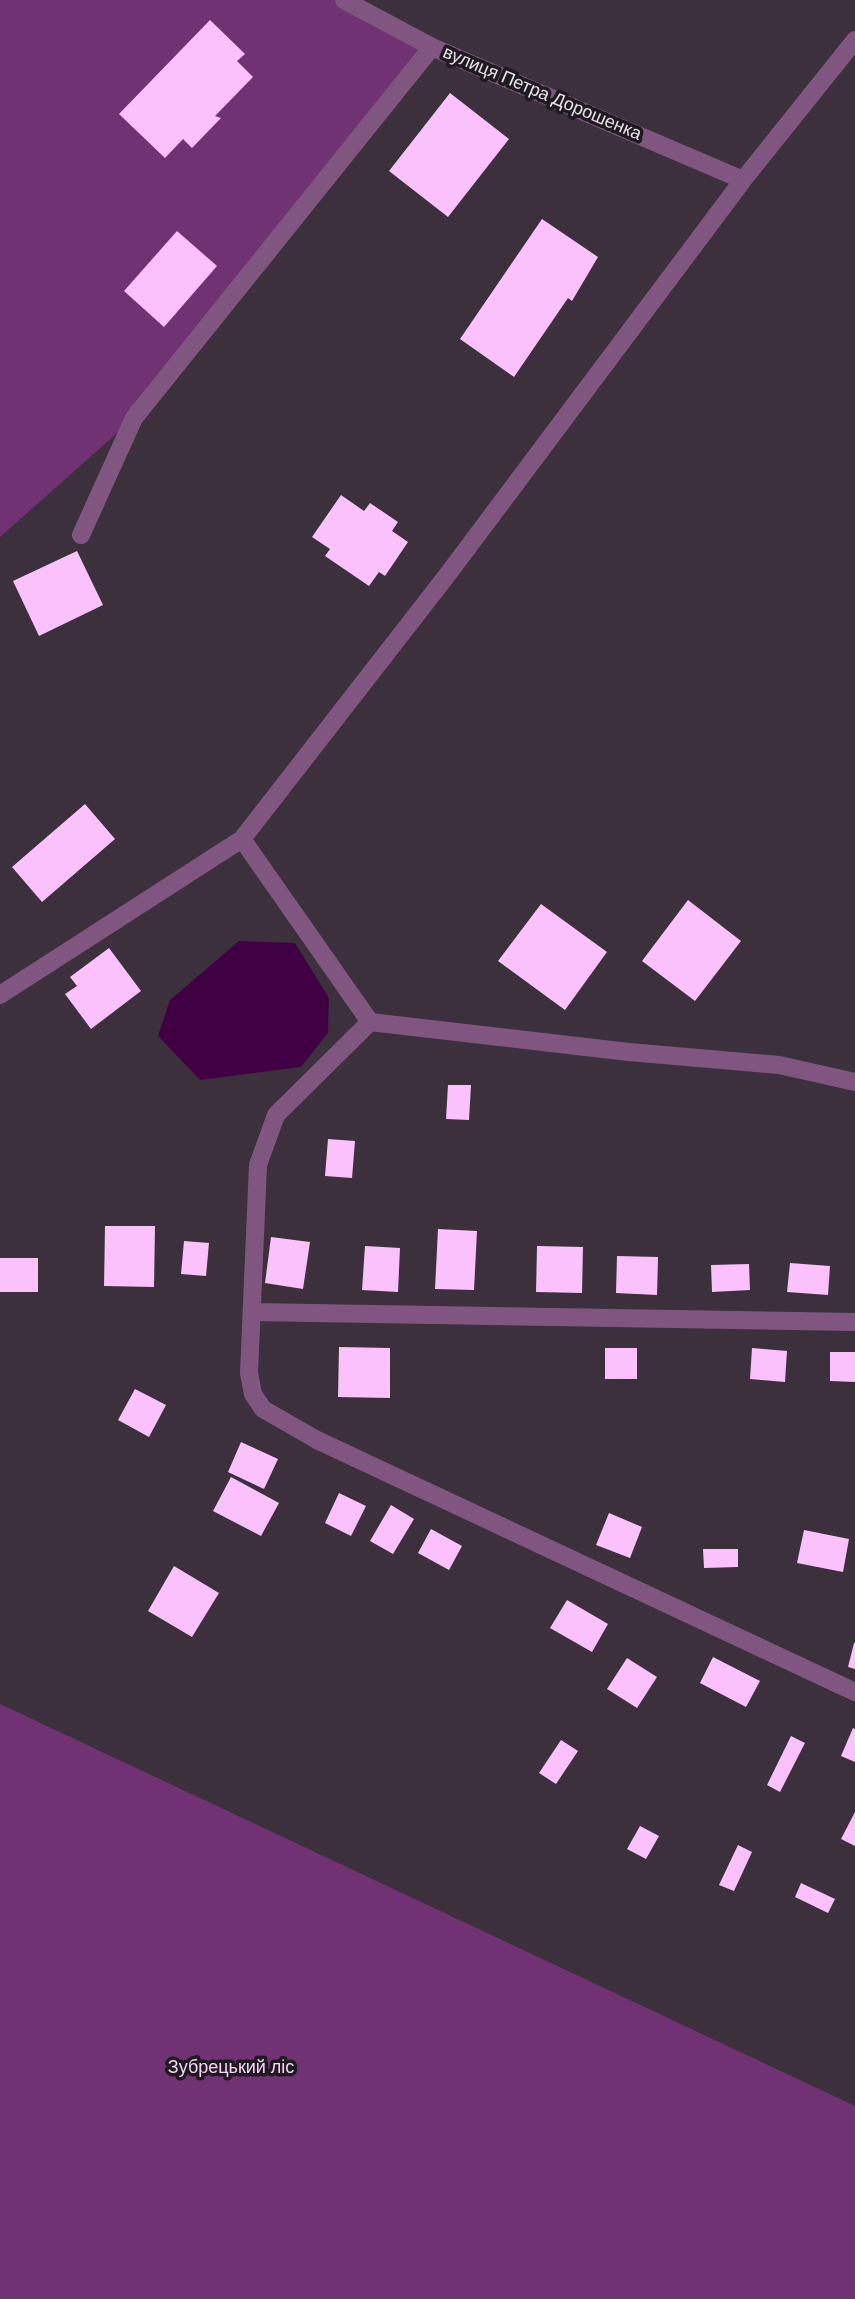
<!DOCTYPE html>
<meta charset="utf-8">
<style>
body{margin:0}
canvas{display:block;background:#3b303b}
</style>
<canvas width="855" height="2299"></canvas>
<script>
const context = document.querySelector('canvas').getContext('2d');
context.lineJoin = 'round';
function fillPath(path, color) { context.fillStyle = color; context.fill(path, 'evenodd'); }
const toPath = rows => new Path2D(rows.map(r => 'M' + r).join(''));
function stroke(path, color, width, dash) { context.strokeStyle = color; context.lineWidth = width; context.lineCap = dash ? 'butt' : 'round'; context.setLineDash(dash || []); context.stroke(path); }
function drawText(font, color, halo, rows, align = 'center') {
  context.font = font + ' "DM Sans",sans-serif'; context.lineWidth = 7; context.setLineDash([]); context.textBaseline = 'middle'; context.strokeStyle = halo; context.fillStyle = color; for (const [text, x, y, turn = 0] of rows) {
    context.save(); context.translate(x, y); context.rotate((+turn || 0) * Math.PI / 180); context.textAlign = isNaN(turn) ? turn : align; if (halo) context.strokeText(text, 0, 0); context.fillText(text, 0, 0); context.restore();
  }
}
const green = toPath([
 [0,0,344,0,432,47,134,418,0,537],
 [0,1704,855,2106,855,2299,0,2299]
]);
const water = toPath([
 [239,941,295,943,329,998,328,1033,301,1067,200,1080,158,1036,170,1000]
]);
const building = toPath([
 [210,20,245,54,237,61,253,77,215,116,221,118,192,148,183,139,165,158,119,114],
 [450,93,509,139,448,217,389,171],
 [542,219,598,257,572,301,568,298,514,377,460,339],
 [177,231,217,266,164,327,124,291],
 [341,495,364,511,370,503,398,522,392,531,408,542,385,576,379,572,369,586,325,556,330,549,312,537],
 [77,551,103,605,39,636,13,581],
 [85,804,115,839,42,902,12,867],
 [688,900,741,941,695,1001,642,961],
 [541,904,607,952,565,1010,498,961],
 [109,948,141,991,91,1029,65,994,77,986,70,977],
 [448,1085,471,1085,469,1120,446,1119],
 [328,1139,355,1141,352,1178,325,1176],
 [105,1226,155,1226,154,1287,104,1286],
 [438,1229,477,1231,474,1290,435,1289],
 [271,1237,310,1242,303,1289,265,1283],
 [184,1241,209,1243,206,1276,181,1274],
 [365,1246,400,1248,398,1292,362,1290],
 [537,1246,583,1247,582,1293,536,1292],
 [617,1256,658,1257,657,1295,616,1293],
 [0,1258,38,1258,38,1292,0,1292],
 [790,1263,830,1266,828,1295,787,1292],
 [749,1264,750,1290,712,1292,711,1265],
 [339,1347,390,1348,390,1398,338,1397],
 [605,1348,637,1348,637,1379,605,1379],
 [752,1348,787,1351,785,1382,750,1379],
 [830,1352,855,1352,855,1382,830,1381],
 [135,1389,166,1405,149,1437,118,1420],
 [241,1442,278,1459,264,1489,228,1472],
 [231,1477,279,1503,261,1536,213,1511],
 [339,1493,366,1506,351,1536,325,1523],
 [391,1505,414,1519,393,1554,370,1541],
 [609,1513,642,1527,630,1558,596,1545],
 [431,1529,462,1546,449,1570,418,1553],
 [804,1530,849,1539,843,1572,797,1563],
 [703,1549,738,1549,738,1567,704,1568],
 [174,1566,219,1593,192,1637,148,1611],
 [567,1600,608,1624,592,1652,550,1628],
 [854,1643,855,1643,855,1669,848,1667],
 [713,1657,760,1681,746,1707,700,1683],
 [627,1658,657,1677,637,1708,607,1689],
 [853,1728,855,1729,855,1762,841,1756],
 [791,1736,805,1743,780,1792,767,1785],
 [561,1740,578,1751,556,1784,539,1773],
 [855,1812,855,1846,841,1839],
 [640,1826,659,1836,646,1859,627,1849],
 [738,1845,752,1852,734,1891,719,1885],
 [801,1883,835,1899,828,1913,795,1897]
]);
const minor = toPath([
 [344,0,432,47,743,180],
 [81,535,134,418,432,47],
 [242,839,370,1022,629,1052,779,1065,855,1082],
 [0,995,242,839,448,574,743,180,855,40],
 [370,1022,276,1115,258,1165,249,1373,253,1394,263,1409,317,1440,855,1692],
 [252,1312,855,1322]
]);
const streetNames = [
 ["вулиця Петра Дорошенка",542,94,23]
];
const parkNames = [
 ["Зубрецький ліс",231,2068]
];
fillPath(green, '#713274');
fillPath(water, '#410044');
fillPath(building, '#fbc1fc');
stroke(minor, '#805681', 18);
drawText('18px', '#e7dfe7', '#1f1a1f', streetNames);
drawText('18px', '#f6d2f6', '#1f1a1f', parkNames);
</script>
